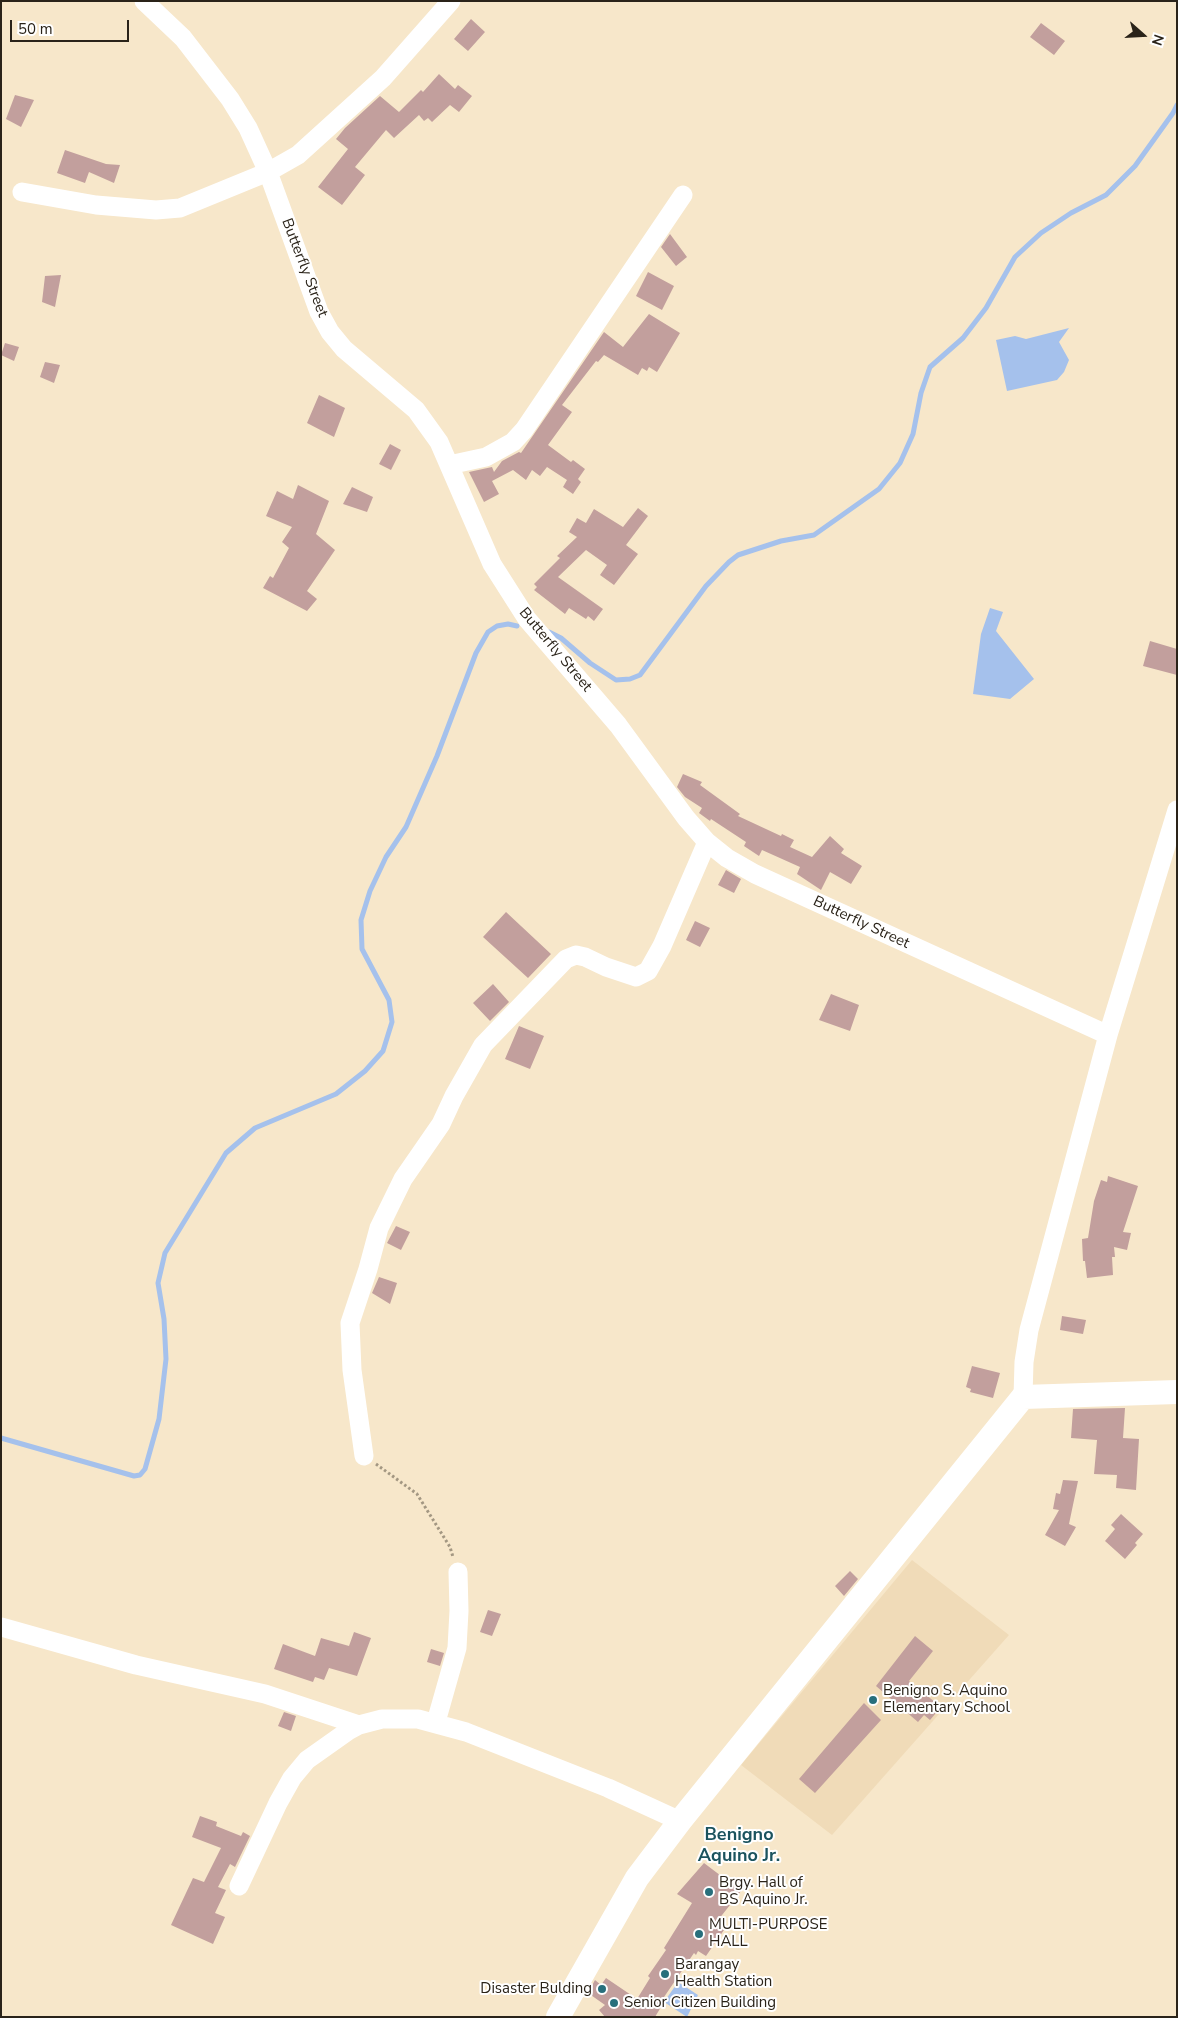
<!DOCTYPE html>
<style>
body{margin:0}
#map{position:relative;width:1178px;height:2018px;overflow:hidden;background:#f7e7ca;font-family:"Nunito Sans",sans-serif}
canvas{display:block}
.frame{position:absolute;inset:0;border:2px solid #2a2319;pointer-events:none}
.north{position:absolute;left:1118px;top:10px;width:50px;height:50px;-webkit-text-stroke:4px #fff;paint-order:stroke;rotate:109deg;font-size:14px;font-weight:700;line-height:20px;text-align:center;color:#2a2319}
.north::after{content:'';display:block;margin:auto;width:18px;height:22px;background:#2a2319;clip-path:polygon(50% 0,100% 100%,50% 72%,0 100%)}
.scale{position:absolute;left:10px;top:20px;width:119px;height:22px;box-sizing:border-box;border:2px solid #2a2319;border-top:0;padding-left:6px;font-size:15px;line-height:18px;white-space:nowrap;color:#2a2319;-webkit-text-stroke:4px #fff;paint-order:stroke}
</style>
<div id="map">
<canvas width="1178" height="2018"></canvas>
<div class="frame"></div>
<div class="north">N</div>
<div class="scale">50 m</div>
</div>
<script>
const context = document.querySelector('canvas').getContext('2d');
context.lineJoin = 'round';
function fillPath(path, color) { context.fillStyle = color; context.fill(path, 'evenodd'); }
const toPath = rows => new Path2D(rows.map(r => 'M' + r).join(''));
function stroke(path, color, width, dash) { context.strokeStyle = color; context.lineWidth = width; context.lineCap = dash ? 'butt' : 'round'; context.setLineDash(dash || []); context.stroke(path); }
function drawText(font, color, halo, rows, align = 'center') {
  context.font = font + ' "Nunito Sans",sans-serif'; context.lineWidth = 4; context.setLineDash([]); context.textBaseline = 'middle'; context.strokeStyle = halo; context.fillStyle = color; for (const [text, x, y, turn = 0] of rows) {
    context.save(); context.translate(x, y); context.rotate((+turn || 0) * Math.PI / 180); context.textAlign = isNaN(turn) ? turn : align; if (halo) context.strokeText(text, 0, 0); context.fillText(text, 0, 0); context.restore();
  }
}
const built = toPath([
 [912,1560,1009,1635,832,1835,741,1765]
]);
const water = toPath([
 [1069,328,1059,342,1069,360,1064,372,1057,380,1007,391,996,340,1015,336,1026,339],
 [990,608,1003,612,996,631,1034,679,1010,699,973,694,981,634],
 [678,1982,698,1995,687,2017,664,2002]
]);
const stream = toPath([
 [549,632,561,638,590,663,616,680,630,679,640,675,706,586,729,562,738,555,781,541,814,535,879,489,900,463,913,434,921,393,930,367,963,338,986,308,1015,257,1041,233,1071,213,1106,195,1135,166,1173,113,1177,105],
 [1,1438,134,1476,140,1475,145,1469,159,1419,166,1359,164,1319,158,1283,165,1253,226,1153,255,1128,336,1094,365,1071,383,1051,392,1022,389,1000,362,949,361,920,370,891,386,857,406,827,437,756,476,653,488,632,497,626,508,624,517,626]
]);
const building = toPath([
 [471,19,485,32,468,51,454,39],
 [1041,23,1065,41,1054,55,1030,37],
 [439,74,455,89,458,85,472,96,459,112,450,105,432,122,428,118,424,121,419,115,394,138,386,130,355,167,365,175,342,205,318,187,348,149,336,139,345,128,380,96,399,112,421,90,423,92],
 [15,95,34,100,21,127,6,119],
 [65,150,106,164,120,165,114,183,89,172,85,183,57,173],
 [670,234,687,257,676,266,661,247],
 [648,272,674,286,662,310,636,296],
 [61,275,55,307,42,302,45,276],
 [649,314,680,333,657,372,649,367,647,371,642,368,638,375,604,355,598,362,596,361,562,405,572,412,548,445,571,462,573,460,585,469,578,479,581,482,573,494,563,487,567,480,547,467,540,476,532,470,526,480,513,470,492,481,499,494,484,502,469,472,492,467,494,472,502,461,519,452,521,453,604,332,623,347],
 [5,343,19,347,14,361,1,355],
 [45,362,60,365,54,383,40,377],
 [319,395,345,408,334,437,307,423],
 [390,444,401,450,391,470,379,464],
 [298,485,329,501,316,534,335,550,307,591,317,599,307,611,263,588,270,576,273,578,289,548,282,542,292,527,266,516,277,491,293,499],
 [352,487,373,497,367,512,343,504],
 [638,508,648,516,626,545,638,554,614,585,600,575,607,565,586,550,558,577,603,609,594,621,588,616,586,619,569,608,565,614,534,590,537,587,534,584,560,558,557,556,577,537,569,532,577,518,586,523,594,509,623,527],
 [1150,641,1177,649,1177,675,1143,666],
 [683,774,702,782,700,785,740,814,738,816,781,836,782,834,794,840,790,847,812,857,830,836,844,849,841,853,862,866,851,884,830,872,821,890,797,874,800,867,762,850,759,856,744,846,746,842,711,819,710,821,699,813,702,808,685,797,677,787],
 [726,870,741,879,734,893,718,885],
 [506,912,551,954,528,978,483,937],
 [695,921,710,928,700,947,686,940],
 [493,984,509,1002,490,1021,473,1003],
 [831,994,859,1005,850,1031,819,1020],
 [519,1026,544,1036,530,1069,505,1059],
 [1108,1176,1138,1186,1123,1232,1131,1233,1127,1250,1114,1247,1115,1257,1112,1257,1113,1275,1087,1278,1085,1261,1083,1261,1082,1239,1088,1238,1094,1201,1101,1180,1107,1182],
 [396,1226,410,1232,401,1250,387,1243],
 [379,1277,397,1283,390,1304,372,1293],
 [1062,1316,1086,1320,1083,1334,1060,1330],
 [972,1366,1000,1373,993,1398,970,1392,971,1389,966,1387],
 [1125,1408,1123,1438,1139,1439,1136,1490,1116,1488,1117,1475,1094,1474,1097,1440,1071,1438,1073,1409],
 [1063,1480,1078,1481,1069,1524,1076,1527,1065,1546,1045,1535,1059,1510,1053,1509,1056,1493,1060,1494],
 [1121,1514,1143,1534,1135,1543,1137,1545,1125,1559,1105,1541,1115,1529,1111,1525],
 [850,1571,858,1579,844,1596,835,1586],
 [488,1610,501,1614,492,1636,480,1632],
 [354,1632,371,1638,357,1676,329,1668,324,1680,315,1677,313,1682,274,1669,283,1644,315,1656,321,1638,349,1646],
 [915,1636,933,1651,909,1681,941,1707,930,1720,924,1715,918,1722,876,1686],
 [431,1649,444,1653,440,1666,427,1662],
 [864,1703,881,1720,815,1793,799,1779],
 [284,1712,296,1716,291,1731,278,1726],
 [200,1816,217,1822,216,1826,241,1836,243,1832,250,1836,235,1867,230,1864,218,1887,226,1890,215,1913,225,1917,213,1944,171,1925,193,1878,204,1882,221,1848,192,1837],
 [704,1863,741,1891,715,1924,724,1930,706,1956,698,1951,696,1955,694,1953,662,2000,664,2002,655,2017,605,2017,599,2010,605,2005,588,1993,595,1980,601,1985,606,1978,637,1999,650,1978,648,1976,666,1950,664,1948,692,1903,677,1894]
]);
const path = toPath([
 [376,1464,417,1494,450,1547,453,1557]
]);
const minor = toPath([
 [144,1,183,38,230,99,248,128,268,172,319,312,330,332,344,349,416,410,439,442,492,564,527,619,618,725,686,818,707,842,727,858,755,874,1108,1035],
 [22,192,96,205,156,210,180,208,268,172,298,155,383,78,451,1],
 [449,465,486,457,513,442,524,430,683,195],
 [1023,1397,1024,1362,1029,1330,1108,1035,1177,810],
 [364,1456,352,1370,350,1323,368,1269,379,1228,403,1179,441,1124,454,1096,483,1045,566,959,576,955,585,957,606,967,636,977,648,971,662,946,707,842],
 [1,1627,136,1665,265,1694,359,1725],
 [436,1722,457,1648,459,1611,458,1572],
 [239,1886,278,1803,292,1778,307,1760,348,1731,359,1725,382,1719,418,1719,466,1732,608,1788,680,1821]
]);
const tertiary = toPath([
 [558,2017,637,1878,680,1821,1023,1397,1177,1392]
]);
const markers = [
 [873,1700,5,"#286f7c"],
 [709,1892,5,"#286f7c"],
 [699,1934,5,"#286f7c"],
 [665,1974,5,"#286f7c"],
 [602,1989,5,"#286f7c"],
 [614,2003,5,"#286f7c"]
];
const streetNames = [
 ["Butterfly Street",304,268,69],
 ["Butterfly Street",555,650,50],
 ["Butterfly Street",861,923,25]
];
const poiNames = [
 ["Benigno S. Aquino",883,1691],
 ["Elementary School",883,1708],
 ["Brgy. Hall of",719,1883],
 ["BS Aquino Jr.",719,1900],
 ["MULTI-PURPOSE",709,1925],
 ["HALL",709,1942],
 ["Barangay",675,1965],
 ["Health Station",675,1982],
 ["Disaster Bulding",592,1989,"right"],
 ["Senior Citizen Building",624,2003]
];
const quarterNames = [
 ["Benigno",739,1836],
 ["Aquino Jr.",739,1857]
];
fillPath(built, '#f0dbb8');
fillPath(water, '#a5c1ec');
stroke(stream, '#a5c1ec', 5);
fillPath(building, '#c29f9d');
stroke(path, '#a39782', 3, [2.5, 2.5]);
stroke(minor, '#fff', 19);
stroke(tertiary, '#fff', 24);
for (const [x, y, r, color] of markers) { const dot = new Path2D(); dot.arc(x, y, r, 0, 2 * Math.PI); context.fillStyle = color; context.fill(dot); stroke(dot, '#fff', 2); }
drawText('15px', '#2a2319', '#fff', streetNames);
drawText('15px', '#2a2319', '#fff', poiNames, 'left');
drawText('bold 18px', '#1b535e', '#fff', quarterNames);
</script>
